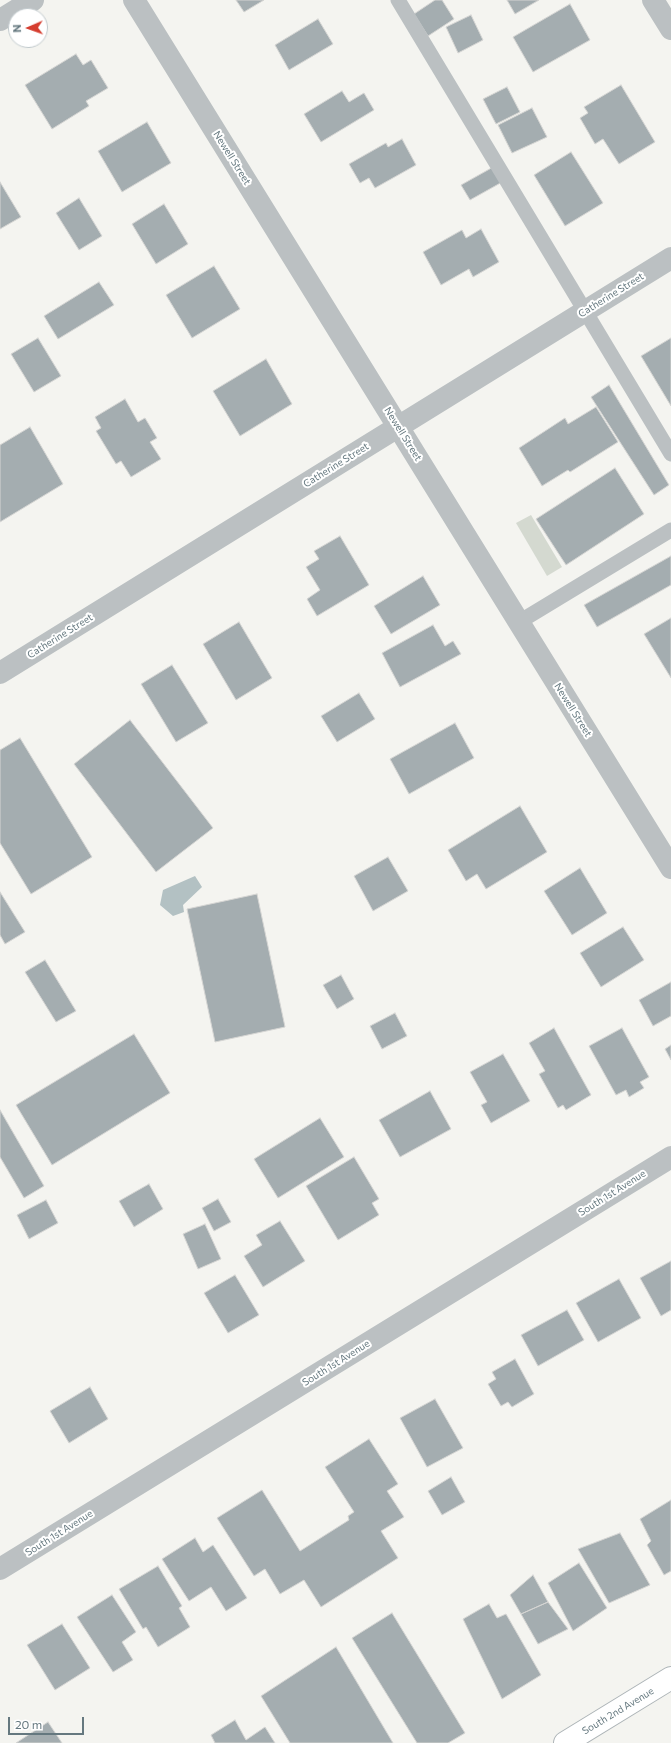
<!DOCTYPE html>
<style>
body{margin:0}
#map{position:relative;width:671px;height:1743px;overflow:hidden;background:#f4f4f0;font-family:Commissioner,sans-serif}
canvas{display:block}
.north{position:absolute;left:8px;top:8px;width:40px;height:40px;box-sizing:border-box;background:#fff;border:1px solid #c1c9cc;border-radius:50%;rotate:268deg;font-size:11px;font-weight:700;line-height:16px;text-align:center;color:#65787f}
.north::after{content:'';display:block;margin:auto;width:14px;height:18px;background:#d53d2f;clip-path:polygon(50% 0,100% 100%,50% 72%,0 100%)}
.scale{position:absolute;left:8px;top:1717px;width:76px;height:18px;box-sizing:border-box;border:2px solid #65787f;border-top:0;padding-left:5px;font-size:12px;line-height:14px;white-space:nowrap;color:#65787f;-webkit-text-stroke:3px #fff;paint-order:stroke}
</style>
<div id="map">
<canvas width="671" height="1743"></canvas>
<div class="north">N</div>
<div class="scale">20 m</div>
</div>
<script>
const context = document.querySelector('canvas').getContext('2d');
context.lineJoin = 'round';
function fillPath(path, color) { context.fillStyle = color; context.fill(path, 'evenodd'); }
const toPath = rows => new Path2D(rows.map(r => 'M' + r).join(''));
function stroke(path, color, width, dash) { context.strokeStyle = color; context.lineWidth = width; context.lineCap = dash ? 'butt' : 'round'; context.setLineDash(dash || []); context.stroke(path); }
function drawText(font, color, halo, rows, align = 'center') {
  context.font = font + ' Commissioner,sans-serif'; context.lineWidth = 4; context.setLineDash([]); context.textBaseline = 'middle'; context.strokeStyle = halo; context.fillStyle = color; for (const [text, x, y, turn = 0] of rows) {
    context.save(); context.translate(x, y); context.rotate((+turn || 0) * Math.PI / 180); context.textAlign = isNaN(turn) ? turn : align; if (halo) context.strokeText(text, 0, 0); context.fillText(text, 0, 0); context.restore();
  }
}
const green = toPath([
 [531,515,562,567,547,576,516,523]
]);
const water = toPath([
 [195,876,202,887,183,905,184,912,173,916,160,905,163,890]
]);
const building = toPath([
 [236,0,264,0,244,12,236,0],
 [435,0,442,0,454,19,428,36,414,14,435,0],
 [507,0,539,0,515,14,507,0],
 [570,4,590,40,533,72,513,37,570,4],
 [471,15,483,40,458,53,446,27,471,15],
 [318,19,333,44,289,70,275,45,318,19],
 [76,54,83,65,91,60,108,88,86,101,89,106,52,129,25,85,76,54],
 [621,85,655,142,619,164,603,139,595,144,580,118,588,113,584,107,621,85],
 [507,87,520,112,496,124,483,99,507,87],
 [342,91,349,102,364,93,374,110,321,142,304,114,342,91],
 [532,108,547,137,512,153,498,125,532,108],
 [147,122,171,163,122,192,98,151,147,122],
 [402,139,416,165,375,188,369,178,360,183,349,164,386,143,388,147,402,139],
 [571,152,603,203,565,226,534,175,571,152],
 [495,166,504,181,470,200,461,185,495,166],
 [0,182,21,217,0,229,0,182],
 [79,198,102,236,79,250,56,213,79,198],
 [164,204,188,244,156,264,132,224,164,204],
 [481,229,499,262,473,277,469,269,441,285,423,252,462,230,466,238,481,229],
 [214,266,240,309,192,338,166,295,214,266],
 [99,282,114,305,58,339,44,316,99,282],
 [38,338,61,376,34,392,11,354,38,338],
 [671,338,671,406,641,356,671,338],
 [266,359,292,404,240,436,213,391,266,359],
 [609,385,669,485,654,495,591,397,609,385],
 [125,399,138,422,145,418,157,438,150,442,161,459,131,477,121,461,116,464,96,431,101,428,95,417,125,399],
 [596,407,618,442,570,472,568,470,542,486,519,448,565,418,568,424,596,407],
 [30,427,63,484,0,522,0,445,30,427],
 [615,468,644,514,566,565,536,519,615,468],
 [340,536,369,585,317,616,307,599,320,590,306,567,319,559,314,551,340,536],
 [671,556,671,585,597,627,584,605,671,556],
 [423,576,440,605,391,634,374,606,423,576],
 [671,618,671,678,644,634,671,618],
 [239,622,272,678,236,700,203,644,239,622],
 [433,625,445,646,453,641,461,654,400,687,382,653,433,625],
 [172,665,208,723,176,742,141,684,172,665],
 [359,693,375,719,337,742,321,716,359,693],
 [130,720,213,828,156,872,74,764,130,720],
 [455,723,474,758,409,794,390,759,455,723],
 [20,738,92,857,31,894,0,843,0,750,20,738],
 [520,806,547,852,486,889,477,874,466,881,448,850,520,806],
 [388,857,408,891,373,911,354,876,388,857],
 [580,868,607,913,572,935,544,891,580,868],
 [0,892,25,932,5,944,0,935,0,892],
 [257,894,285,1027,215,1042,187,909,257,894],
 [623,927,644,960,601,987,580,953,623,927],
 [45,960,76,1011,56,1022,25,972,45,960],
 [341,975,354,999,337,1009,323,985,341,975],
 [671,982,671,1016,653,1026,639,1000,671,982],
 [395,1013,407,1036,382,1049,370,1026,395,1013],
 [554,1028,591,1095,566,1110,563,1105,558,1108,539,1074,545,1071,529,1043,554,1028],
 [622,1028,649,1077,640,1082,644,1088,629,1097,626,1090,616,1095,589,1046,622,1028],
 [134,1034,170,1093,52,1165,16,1105,134,1034],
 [671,1045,671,1060,665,1049,671,1045],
 [503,1054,530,1101,491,1123,481,1105,487,1102,470,1072,503,1054],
 [430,1091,451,1129,400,1157,379,1120,430,1091],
 [0,1110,44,1186,24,1198,0,1157,0,1110],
 [320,1118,344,1157,278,1198,254,1159,320,1118],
 [354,1157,379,1199,372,1203,379,1215,338,1240,306,1186,354,1157],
 [149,1184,163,1209,134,1227,119,1201,149,1184],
 [218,1199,231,1222,214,1231,202,1208,218,1199],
 [46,1200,58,1223,29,1239,17,1215,46,1200],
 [280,1221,305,1261,263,1287,244,1256,262,1245,256,1235,280,1221],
 [205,1224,221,1259,198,1269,183,1234,205,1224],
 [671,1261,671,1310,661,1316,640,1278,671,1261],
 [235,1275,259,1315,228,1333,204,1293,235,1275],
 [619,1279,641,1318,598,1342,576,1303,619,1279],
 [567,1310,584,1340,538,1366,521,1335,567,1310],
 [515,1359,534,1394,512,1407,508,1402,501,1406,488,1384,496,1379,492,1372,515,1359],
 [90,1387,108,1419,69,1443,50,1411,90,1387],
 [435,1399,463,1448,427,1467,400,1418,435,1399],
 [369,1439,398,1484,387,1491,404,1517,381,1531,398,1558,321,1607,304,1580,280,1594,265,1569,254,1576,217,1518,262,1490,300,1551,349,1520,348,1516,354,1512,325,1467,369,1439],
 [451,1477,465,1502,442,1515,428,1491,451,1477],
 [671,1500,671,1571,664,1575,647,1545,651,1541,640,1519,671,1500],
 [620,1533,650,1585,609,1603,578,1549,620,1533],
 [195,1538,203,1552,213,1545,247,1598,226,1611,211,1587,189,1601,162,1559,195,1538],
 [579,1563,607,1608,573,1631,548,1583,579,1563],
 [158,1566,182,1606,179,1608,190,1627,158,1647,146,1627,143,1629,119,1589,158,1566],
 [533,1575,548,1602,521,1614,510,1595,533,1575],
 [112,1595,136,1632,122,1642,133,1660,113,1672,77,1617,112,1595],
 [548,1602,568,1629,538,1644,521,1614,548,1602],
 [489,1604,497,1618,506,1614,541,1675,502,1699,463,1619,489,1604],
 [392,1613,465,1733,448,1743,417,1743,352,1638,392,1613],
 [62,1624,90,1668,55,1690,27,1645,62,1624],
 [336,1647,393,1743,290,1743,261,1696,336,1647],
 [235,1720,246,1740,265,1727,275,1743,215,1743,211,1735,235,1720],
 [48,1722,62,1743,16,1743,48,1722]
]);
const service = toPath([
 [398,0,671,454],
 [519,622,671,530]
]);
const minor = toPath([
 [134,0,671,868],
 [653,0,671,29],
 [0,20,33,0],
 [0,673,671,258],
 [0,1569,671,1157]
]);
const secondary = toPath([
 [565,1743,671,1678]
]);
const streetNames = [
 ["Newell Street",232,158,58],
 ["Catherine Street",611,295,-32],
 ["Newell Street",403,434,58],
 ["Catherine Street",336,465,-32],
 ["Catherine Street",60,636,-32],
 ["Newell Street",573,710,58],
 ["South 1st Avenue",612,1193,-32],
 ["South 1st Avenue",336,1363,-32],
 ["South 1st Avenue",59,1533,-32],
 ["South 2nd Avenue",618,1711,-31]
];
fillPath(green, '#d4d9d0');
fillPath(water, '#b3c1c3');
fillPath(building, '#a4adb0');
stroke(building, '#d5d5d3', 1);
stroke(secondary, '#adb4b7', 24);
stroke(service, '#bbc0c2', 15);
stroke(minor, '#bbc0c2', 22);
stroke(secondary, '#fff', 22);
drawText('10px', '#65787f', '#fff', streetNames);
</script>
